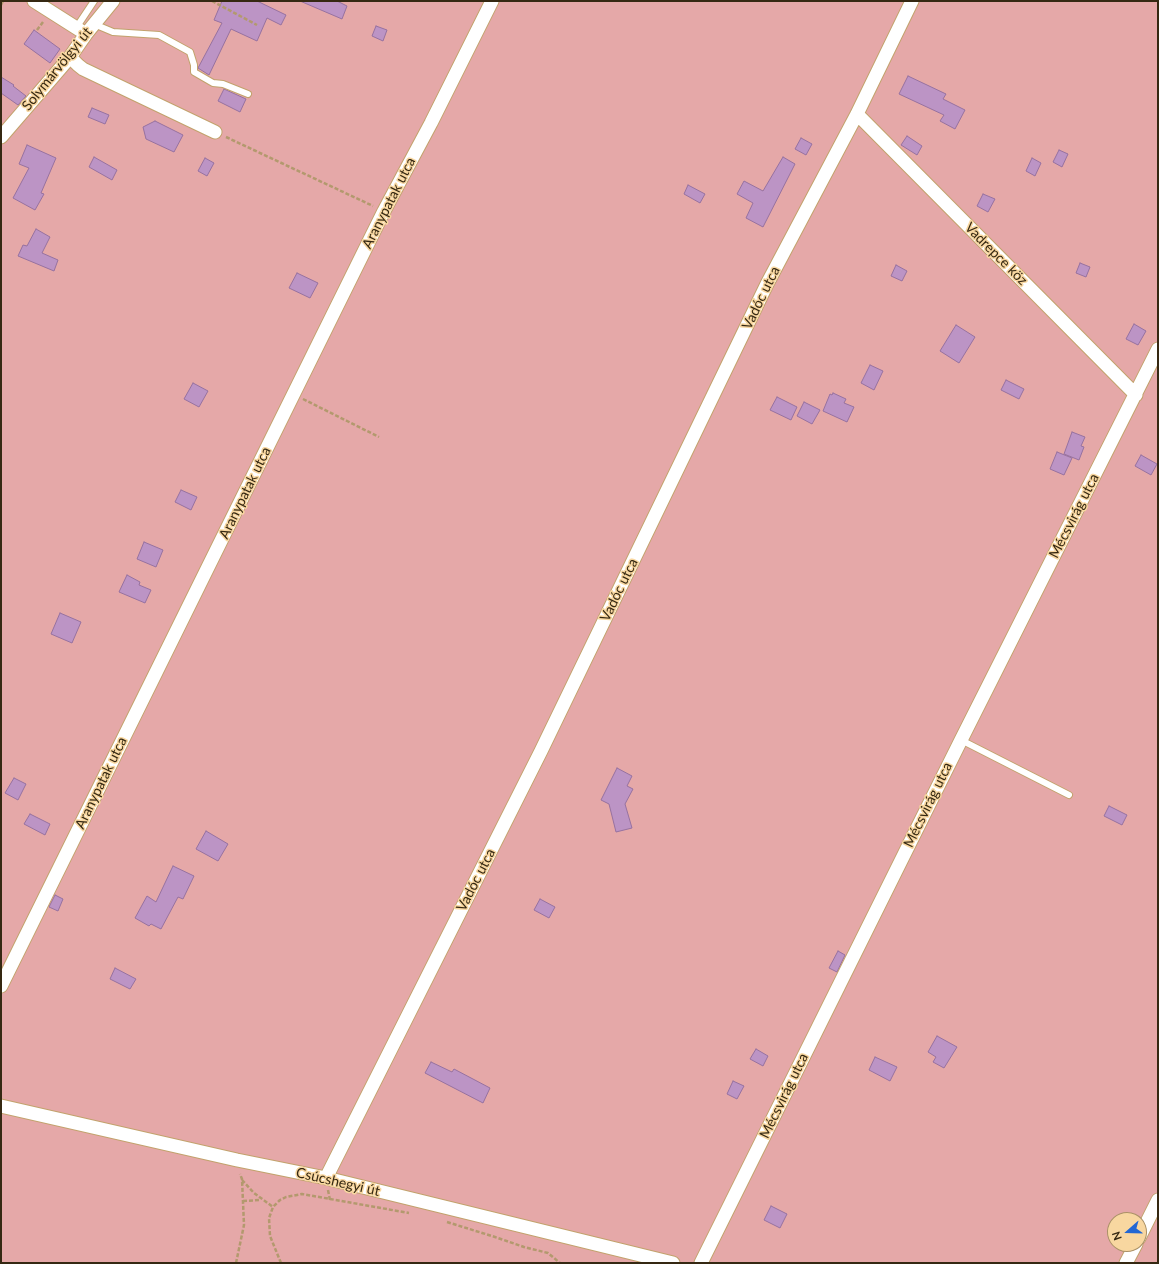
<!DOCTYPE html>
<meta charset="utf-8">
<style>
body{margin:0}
#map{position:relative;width:1159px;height:1264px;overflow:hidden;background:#f8d7a0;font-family:Lato,sans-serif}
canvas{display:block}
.frame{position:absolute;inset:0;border:2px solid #352812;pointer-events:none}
.north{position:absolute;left:1107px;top:1212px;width:40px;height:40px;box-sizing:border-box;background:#f8d7a0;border:1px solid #aa9167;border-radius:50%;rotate:250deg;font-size:11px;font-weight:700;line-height:16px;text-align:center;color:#352812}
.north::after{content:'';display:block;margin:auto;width:14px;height:18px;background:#2367d3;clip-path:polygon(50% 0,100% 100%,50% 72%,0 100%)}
</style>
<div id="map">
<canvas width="1159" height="1264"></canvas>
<div class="frame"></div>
<div class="north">N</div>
</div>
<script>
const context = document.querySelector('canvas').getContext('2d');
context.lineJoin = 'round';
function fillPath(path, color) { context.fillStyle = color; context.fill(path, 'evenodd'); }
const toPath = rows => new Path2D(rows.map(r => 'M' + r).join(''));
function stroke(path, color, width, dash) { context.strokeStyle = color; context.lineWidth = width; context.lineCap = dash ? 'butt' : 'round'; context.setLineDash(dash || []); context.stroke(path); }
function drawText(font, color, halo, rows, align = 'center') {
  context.font = font + ' Lato,sans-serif'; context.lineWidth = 3; context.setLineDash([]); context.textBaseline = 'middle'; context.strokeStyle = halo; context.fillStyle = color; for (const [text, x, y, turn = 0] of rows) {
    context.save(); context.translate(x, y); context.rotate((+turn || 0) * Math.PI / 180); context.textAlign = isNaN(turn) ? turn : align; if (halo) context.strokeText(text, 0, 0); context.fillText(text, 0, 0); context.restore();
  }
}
const green = toPath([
 [1,1,1158,1,1158,1263,1,1263],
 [1115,1220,1139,1220,1139,1244,1115,1244]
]);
const building = toPath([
 [222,1,257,1,286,15,281,25,267,18,257,41,231,29,209,75,198,68,222,23,214,20,222,1],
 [300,1,337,1,347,6,342,19,300,1],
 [376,26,387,30,383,41,372,36,376,26],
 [34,30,60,49,50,63,24,44,34,30],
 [908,76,946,94,943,99,965,110,955,129,940,121,944,115,899,94,908,76],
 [1,77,14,85,13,86,26,96,18,105,1,93,1,77],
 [224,89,246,99,240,112,218,101,224,89],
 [92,108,109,115,105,124,88,117,92,108],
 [155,121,183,135,174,152,146,139,143,127,155,121],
 [907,136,922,146,917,155,901,145,907,136],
 [801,138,812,144,806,155,795,149,801,138],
 [27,145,56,158,41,193,44,194,35,210,13,198,29,168,19,164,27,145],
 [1059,150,1068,154,1062,167,1053,162,1059,150],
 [94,157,117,170,112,180,89,167,94,157],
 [783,157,795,164,763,227,746,218,753,203,737,194,744,181,763,191,783,157],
 [205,158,214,163,207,176,198,171,205,158],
 [1032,158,1041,163,1035,176,1026,171,1032,158],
 [688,185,705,194,700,203,684,194,688,185],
 [983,194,995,199,988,212,977,206,983,194],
 [36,229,50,237,42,253,58,260,54,271,18,256,23,245,27,246,36,229],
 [1080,263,1090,267,1086,277,1076,273,1080,263],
 [896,265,907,271,902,281,891,276,896,265],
 [297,273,318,283,310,298,289,288,297,273],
 [1134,324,1146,331,1138,345,1126,339,1134,324],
 [956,325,975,337,959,363,940,351,956,325],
 [870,365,883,371,874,390,861,383,870,365],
 [1006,380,1024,389,1019,399,1001,390,1006,380],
 [193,383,208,391,199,407,184,399,193,383],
 [833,393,846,399,844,403,854,407,847,422,823,411,830,394,832,395,833,393],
 [777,397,797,407,791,420,770,410,777,397],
 [804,402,820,410,812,424,797,416,804,402],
 [1072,432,1085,437,1081,446,1084,447,1079,460,1064,454,1072,432],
 [1057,452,1072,458,1064,475,1050,469,1057,452],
 [1141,455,1157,464,1151,475,1135,466,1141,455],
 [181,490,197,497,191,510,175,502,181,490],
 [144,542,163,550,156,567,137,559,144,542],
 [127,575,140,582,139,585,151,590,145,603,119,592,127,575],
 [60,613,81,622,72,643,51,634,60,613],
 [617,768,632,776,627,786,633,789,625,804,632,828,616,832,609,804,601,800,617,768],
 [14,778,26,784,18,800,5,793,14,778],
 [1109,806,1127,815,1122,825,1104,816,1109,806],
 [30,814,50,824,45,835,24,824,30,814],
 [206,831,228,844,218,861,196,849,206,831],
 [173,866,194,876,183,899,178,897,161,929,151,924,149,926,135,918,147,896,156,902,173,866],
 [55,895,63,899,58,911,49,907,55,895],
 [540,899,555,907,549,918,534,910,540,899],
 [838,951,845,955,837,972,829,968,838,951],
 [115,968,136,979,130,989,110,979,115,968],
 [937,1036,957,1047,944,1068,933,1062,936,1057,928,1052,937,1036],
 [756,1049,768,1056,763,1066,750,1059,756,1049],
 [875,1057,897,1067,890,1081,869,1070,875,1057],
 [431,1062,452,1072,454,1069,490,1088,483,1103,425,1073,431,1062],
 [733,1081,744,1086,737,1099,727,1094,733,1081],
 [771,1206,787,1214,780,1228,764,1220,771,1206]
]);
const path = toPath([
 [212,1,257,25],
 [1,5,3,1],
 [37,30,43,22],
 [226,137,373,206],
 [303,399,379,437],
 [242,1180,254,1193,273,1207],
 [328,1190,330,1200],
 [243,1201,261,1200],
 [447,1222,495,1237,524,1247,548,1253,560,1263],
 [236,1263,244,1225,242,1179,240,1174],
 [281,1263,270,1236,269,1218,273,1207,280,1200,286,1197,302,1194,409,1213]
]);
const lane = toPath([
 [94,24,113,32,159,35,190,52,194,65,194,72,213,83,223,84,248,94],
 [76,28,94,1],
 [961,740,1069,795]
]);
const street = toPath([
 [34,1,86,34],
 [70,57,78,65,83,69,215,132],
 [857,114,1136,395],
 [1,137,70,57,86,34,113,1],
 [1,986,384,211,431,123,492,1],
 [1,1106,237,1160,326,1178,673,1263],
 [326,1178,541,751,767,284,857,114,912,1],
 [1139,1238,1158,1200],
 [701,1263,961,740,1158,349],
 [1126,1263,1136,1244]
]);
const streetNames = [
 ["Solymárvölgyi út",57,69,-51],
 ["Aranypatak utca",389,203,-63],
 ["Vadrepce köz",996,254,45],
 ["Vadóc utca",761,298,-64],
 ["Aranypatak utca",245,493,-64],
 ["Mécsvirág utca",1074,516,-63],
 ["Vadóc utca",619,590,-64],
 ["Aranypatak utca",101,783,-64],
 ["Mécsvirág utca",928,805,-64],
 ["Vadóc utca",476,880,-63],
 ["Mécsvirág utca",784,1096,-64],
 ["Csúcshegyi út",338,1182,13]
];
fillPath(green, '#e5a8a8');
fillPath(building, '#bc94c5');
stroke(building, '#9772a0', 1);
stroke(lane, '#c2a26c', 8);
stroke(street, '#c2a26c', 15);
stroke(path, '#b3996e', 2.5, [4, 2]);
stroke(lane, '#fff', 6);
stroke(street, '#fff', 13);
drawText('14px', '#352812', '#f8d7a0', streetNames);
</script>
